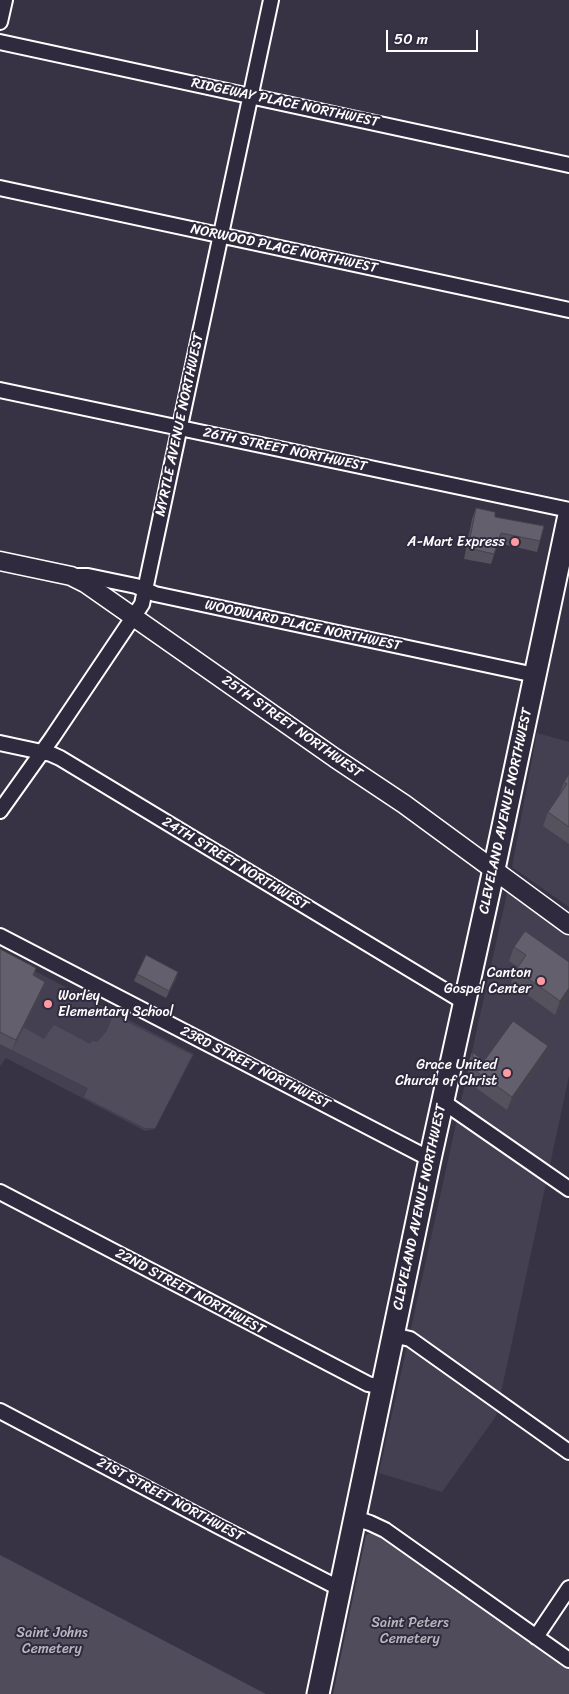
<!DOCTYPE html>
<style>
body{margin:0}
#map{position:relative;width:569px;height:1694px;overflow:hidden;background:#373345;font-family:Sriracha,sans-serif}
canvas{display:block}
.scale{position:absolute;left:386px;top:30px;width:92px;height:22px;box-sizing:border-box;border:2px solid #fff;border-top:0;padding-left:6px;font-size:15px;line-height:18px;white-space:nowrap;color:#fff;-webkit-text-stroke:4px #2f2a3d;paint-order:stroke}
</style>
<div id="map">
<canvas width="569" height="1694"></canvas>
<div class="scale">50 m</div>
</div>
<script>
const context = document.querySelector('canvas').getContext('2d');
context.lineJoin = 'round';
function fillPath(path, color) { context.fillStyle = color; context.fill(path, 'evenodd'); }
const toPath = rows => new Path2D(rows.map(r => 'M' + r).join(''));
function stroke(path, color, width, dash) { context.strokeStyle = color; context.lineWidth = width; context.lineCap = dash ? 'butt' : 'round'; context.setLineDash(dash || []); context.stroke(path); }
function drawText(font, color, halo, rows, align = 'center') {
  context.font = font + ' Sriracha,sans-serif'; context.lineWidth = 4; context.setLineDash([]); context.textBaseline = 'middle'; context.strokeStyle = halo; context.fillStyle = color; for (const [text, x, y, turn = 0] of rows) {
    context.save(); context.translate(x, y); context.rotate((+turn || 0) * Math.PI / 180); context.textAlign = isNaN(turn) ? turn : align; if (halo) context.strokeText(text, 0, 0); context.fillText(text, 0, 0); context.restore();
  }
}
const built = toPath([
 [537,733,569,742,569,907,512,867],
 [507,893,569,937,569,1076,496,1416,442,1492,379,1473],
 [0,953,194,1054,155,1129,145,1131,6,1058,0,1066]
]);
const green = toPath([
 [113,1015,192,1055,155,1128,145,1128,84,1097,88,1088,12,1050,23,1027,44,1039,54,1025,90,1044,92,1041,97,1042,107,1031],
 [378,1531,569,1665,569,1694,333,1694,366,1535],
 [0,1555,266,1694,0,1694]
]);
const minor = toPath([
 [0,22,5,0],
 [0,42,569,165],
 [0,188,569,310],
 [0,390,569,510],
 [74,576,88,576,136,586,155,594,535,675],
 [0,743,51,754,60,758,464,1002],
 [0,811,52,738,142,604,271,0],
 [0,936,430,1159],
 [442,1101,569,1189],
 [0,1192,368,1384,382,1387],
 [393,1335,410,1339,569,1452],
 [0,1411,220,1527,331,1584,340,1587],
 [355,1518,370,1523,385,1530,569,1660],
 [536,1637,569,1588]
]);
const tertiary = toPath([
 [0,561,71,576,85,583,335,758,404,804,569,925]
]);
const primary = toPath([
 [318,1694,430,1159,494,869,569,515]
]);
const wall = toPath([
 [476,508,495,517,540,541,537,552,498,543,491,564,464,559,472,519],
 [569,774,569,844,543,826,548,812,559,796,564,782],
 [514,947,569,962,569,995,555,1015,511,983,516,970,518,967,509,961],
 [0,949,36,968,34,975,42,992,12,1050,0,1044],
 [137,974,176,979,166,998,134,981],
 [472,1052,484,1061,543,1059,507,1110,472,1085,467,1066]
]);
const shadedWall = toPath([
 [178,972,176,979,166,998,169,991],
 [45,982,42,992,12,1050,16,1040],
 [569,988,569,995,555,1015,560,1001],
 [548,1046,543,1059,507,1110,512,1097]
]);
const building = toPath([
 [476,508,495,512,495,517,544,526,540,541,501,533,494,554,468,548,476,508],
 [569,774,569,827,548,812,567,784,564,782,569,774],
 [525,931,569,962,569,988,560,1001,516,970,526,955,514,947,525,931],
 [0,949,36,968,33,975,45,982,16,1040,0,1032,0,949],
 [146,955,178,972,169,991,137,974,146,955],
 [513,1021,548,1046,512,1097,477,1072,472,1052,484,1061,513,1021]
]);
const markers = [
 [515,542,5,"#ff9aa2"],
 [541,981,5,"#ff9aa2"],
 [48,1004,5,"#ff9aa2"],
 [507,1073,5,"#ff9aa2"]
];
const streetNames = [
 ["RIDGEWAY PLACE NORTHWEST",285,103,12],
 ["NORWOOD PLACE NORTHWEST",284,249,12],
 ["MYRTLE AVENUE NORTHWEST",180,425,-78],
 ["26TH STREET NORTHWEST",285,450,12],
 ["WOODWARD PLACE NORTHWEST",303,626,12],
 ["25TH STREET NORTHWEST",292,727,35],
 ["CLEVELAND AVENUE NORTHWEST",506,811,-78],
 ["24TH STREET NORTHWEST",235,864,31],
 ["23RD STREET NORTHWEST",255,1068,27],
 ["CLEVELAND AVENUE NORTHWEST",420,1207,-78],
 ["22ND STREET NORTHWEST",190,1292,28],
 ["21ST STREET NORTHWEST",170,1500,28]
];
const poiNames = [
 ["A-Mart Express",505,542],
 ["Canton",531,973],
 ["Gospel Center",531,989],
 ["Worley",58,996,"left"],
 ["Elementary School",58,1012,"left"],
 ["Grace United",497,1065],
 ["Church of Christ",497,1081]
];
const parkNames = [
 ["Saint Peters",410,1623],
 ["Cemetery",410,1639],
 ["Saint Johns",52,1633],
 ["Cemetery",52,1649]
];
fillPath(built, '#444051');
fillPath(green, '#514c5c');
stroke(minor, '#fff', 18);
stroke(tertiary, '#fff', 21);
stroke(primary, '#fff', 25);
stroke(minor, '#2f2a3d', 14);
stroke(tertiary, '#2f2a3d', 18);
stroke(primary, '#2f2a3d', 21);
fillPath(wall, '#55525e');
fillPath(shadedWall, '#45424c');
fillPath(building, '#635f6d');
stroke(building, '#45424c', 1);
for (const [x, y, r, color] of markers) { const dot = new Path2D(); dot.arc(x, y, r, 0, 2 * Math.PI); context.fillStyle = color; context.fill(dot); stroke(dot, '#2f2a3d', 2); }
drawText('14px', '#fff', '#2f2a3d', streetNames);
drawText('14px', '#fff', '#2f2a3d', poiNames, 'right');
drawText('14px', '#b9b7be', '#2f2a3d', parkNames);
</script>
